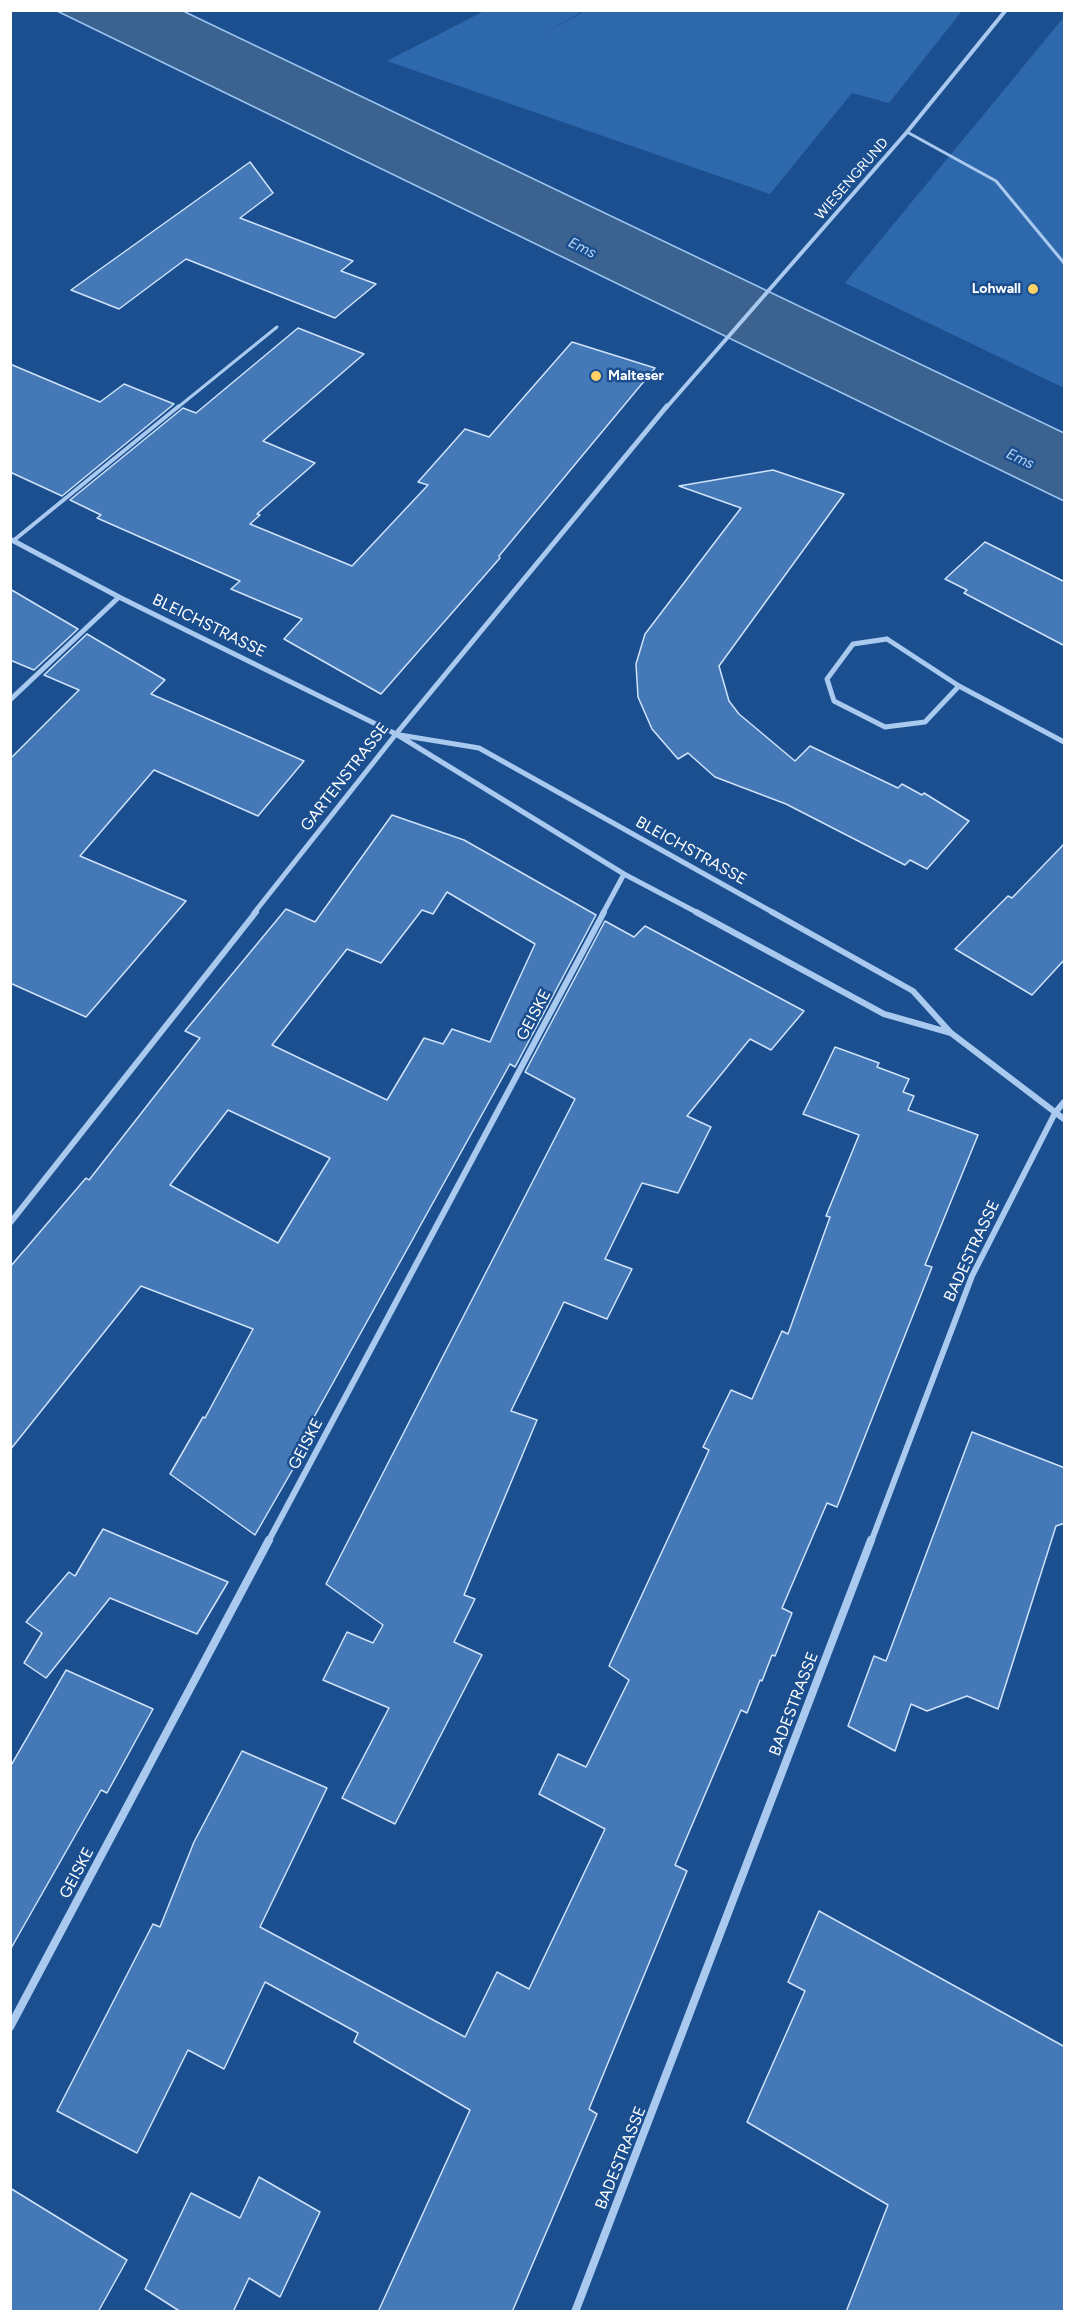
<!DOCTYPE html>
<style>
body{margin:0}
#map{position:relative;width:1075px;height:2322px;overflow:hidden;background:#1b4f8f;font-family:Figtree,sans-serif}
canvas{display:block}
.frame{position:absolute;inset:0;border:12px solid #fff;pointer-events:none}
</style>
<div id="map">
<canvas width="1075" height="2322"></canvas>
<div class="frame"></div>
</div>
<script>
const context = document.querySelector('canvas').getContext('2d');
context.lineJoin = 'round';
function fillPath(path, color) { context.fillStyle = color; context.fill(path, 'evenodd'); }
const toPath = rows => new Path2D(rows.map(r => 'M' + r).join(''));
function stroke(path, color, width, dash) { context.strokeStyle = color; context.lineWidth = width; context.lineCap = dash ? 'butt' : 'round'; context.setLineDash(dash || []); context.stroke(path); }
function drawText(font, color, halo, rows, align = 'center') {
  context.font = font + ' Figtree,sans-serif'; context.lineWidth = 5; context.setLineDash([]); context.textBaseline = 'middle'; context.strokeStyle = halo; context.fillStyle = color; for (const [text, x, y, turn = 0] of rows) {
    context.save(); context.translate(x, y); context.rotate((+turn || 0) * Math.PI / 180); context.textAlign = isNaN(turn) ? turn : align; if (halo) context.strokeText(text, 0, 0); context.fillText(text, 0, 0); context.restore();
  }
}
const green = toPath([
 [484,11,583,11,540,36,585,11,962,11,889,103,852,93,770,194,387,61],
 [1064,17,1064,388,845,283]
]);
const water = toPath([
 [57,11,183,11,1064,433,1064,501,57,11]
]);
const building = toPath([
 [250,162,273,193,240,218,353,261,341,271,376,284,335,318,186,259,119,309,71,290,250,162],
 [298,328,364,354,263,441,315,463,257,514,260,515,250,524,352,566,428,485,418,482,465,429,489,437,572,342,655,368,499,556,500,558,381,694,284,639,302,619,231,589,240,581,97,518,101,515,70,500,183,408,196,413,298,328],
 [10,364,100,402,124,384,174,404,62,496,10,472,10,364],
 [773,470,844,494,719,666,729,701,739,714,795,761,810,746,898,788,902,784,922,795,924,793,969,821,927,869,910,860,905,865,786,804,715,777,688,753,678,759,652,729,638,697,636,664,645,634,741,508,679,486,773,470],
 [985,542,1065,582,1065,646,964,593,967,590,945,579,985,542],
 [10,589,78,629,34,670,10,660,10,589],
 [87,634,165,680,151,694,304,761,258,816,154,770,80,856,186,901,86,1017,10,983,10,759,79,690,44,675,87,634],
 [392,815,464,840,596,915,515,1067,510,1064,294,1453,301,1455,255,1535,170,1474,203,1417,205,1418,253,1329,141,1286,10,1450,10,1267,86,1178,89,1180,200,1038,185,1031,286,909,315,922,392,815],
 [447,892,535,944,490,1042,452,1029,443,1044,424,1038,387,1100,272,1045,347,949,381,963,422,910,433,914,447,892],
 [228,1110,330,1158,278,1243,170,1185,228,1110],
 [1065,843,1065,959,1032,995,955,949,1008,896,1012,898,1065,843],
 [605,921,634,937,645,926,804,1011,771,1050,750,1039,687,1116,711,1127,678,1193,642,1183,605,1259,632,1269,607,1319,564,1302,511,1411,537,1420,464,1595,475,1599,454,1642,482,1655,395,1824,342,1798,389,1708,323,1680,347,1632,373,1643,383,1625,326,1584,575,1099,525,1072,605,921],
 [835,1047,879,1063,877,1067,909,1079,903,1092,914,1096,908,1110,978,1135,925,1265,932,1267,837,1507,827,1503,782,1608,792,1613,775,1656,772,1655,762,1681,760,1680,747,1713,741,1710,675,1865,687,1871,589,2109,597,2114,512,2312,378,2312,470,2110,354,2042,358,2033,265,1982,224,2069,188,2050,137,2153,57,2111,153,1924,160,1927,194,1842,242,1751,327,1788,260,1927,465,2037,497,1972,529,1989,605,1829,539,1794,558,1754,586,1767,629,1680,609,1666,709,1450,703,1447,731,1390,752,1399,782,1331,788,1334,830,1217,826,1216,859,1135,803,1114,835,1047],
 [972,1432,1065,1468,1065,1523,1056,1526,998,1709,967,1696,927,1711,911,1704,895,1751,848,1726,874,1656,886,1661,972,1432],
 [103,1529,228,1582,197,1634,110,1598,46,1678,24,1663,42,1633,26,1622,69,1572,75,1576,103,1529],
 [66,1670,153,1709,107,1793,101,1790,10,1950,10,1767,66,1670],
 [819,1911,1065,2047,1065,2312,846,2312,888,2205,747,2122,805,1991,788,1982,819,1911],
 [259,2177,320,2212,280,2297,249,2278,233,2312,181,2312,145,2289,191,2193,240,2218,259,2177],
 [10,2188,127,2260,98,2312,10,2312,10,2188]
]);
const serviceFar1 = toPath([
 [907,132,996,181,1064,263],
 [177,408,277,327]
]);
const service = toPath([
 [13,541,179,406]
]);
const minorFar3 = toPath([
 [666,408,907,132,1006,10]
]);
const minorFar2 = toPath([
 [10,539,119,597,396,734,624,874,698,913],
 [887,639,959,686,925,722,885,727,834,701,827,679,853,644,887,639],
 [959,686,1064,742],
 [10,700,119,597],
 [400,735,479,748,774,913],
 [254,913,396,734,667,406],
 [603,913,624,874]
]);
const minorFar1 = toPath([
 [696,912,884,1014,951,1033],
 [772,912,913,991,951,1033,1064,1119],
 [10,1223,256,912],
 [268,1542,604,912],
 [871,1542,972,1276,1055,1113,1064,1102]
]);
const minor = toPath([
 [10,2027,269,1540],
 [575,2312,871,1540]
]);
const markers = [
 [1033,289,6,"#ffd166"],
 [596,376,6,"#ffd166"]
];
const farStreetnames = [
 ["WIESENGRUND",852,179,-49]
];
const farPoinames = [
 ["Lohwall",1021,289],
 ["Malteser",608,376,"left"]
];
const farWaternames = [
 ["Ems",582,248,26],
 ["Ems",1020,459,25]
];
const streetNames = [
 ["BLEICHSTRASSE",209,626,26],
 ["GARTENSTRASSE",345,777,-52],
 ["BLEICHSTRASSE",691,851,29],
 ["GEISKE",534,1015,-62],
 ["BADESTRASSE",972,1251,-65],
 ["GEISKE",306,1444,-62],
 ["BADESTRASSE",794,1704,-69],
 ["GEISKE",77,1873,-62],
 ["BADESTRASSE",621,2158,-68]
];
fillPath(green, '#2e69ad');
fillPath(water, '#3c6290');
stroke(water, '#9cc4f0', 1.5);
fillPath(building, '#4478b7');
stroke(building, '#cfe3fa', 1.5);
stroke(serviceFar1, '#a9c9ee', 3);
stroke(service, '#a9c9ee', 4);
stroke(minorFar3, '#a9c9ee', 4);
stroke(minorFar2, '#a9c9ee', 5);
stroke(minorFar1, '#a9c9ee', 6);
stroke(minor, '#a9c9ee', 8);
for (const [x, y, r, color] of markers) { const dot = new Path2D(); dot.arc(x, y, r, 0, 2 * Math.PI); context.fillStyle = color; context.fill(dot); stroke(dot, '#1b4f8f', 2); }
drawText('14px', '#fff', '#1b4f8f', farStreetnames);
drawText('bold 14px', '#fff', '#1b4f8f', farPoinames, 'right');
drawText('italic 15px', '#b5d3f5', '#1b4f8f', farWaternames);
drawText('16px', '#fff', '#1b4f8f', streetNames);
</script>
